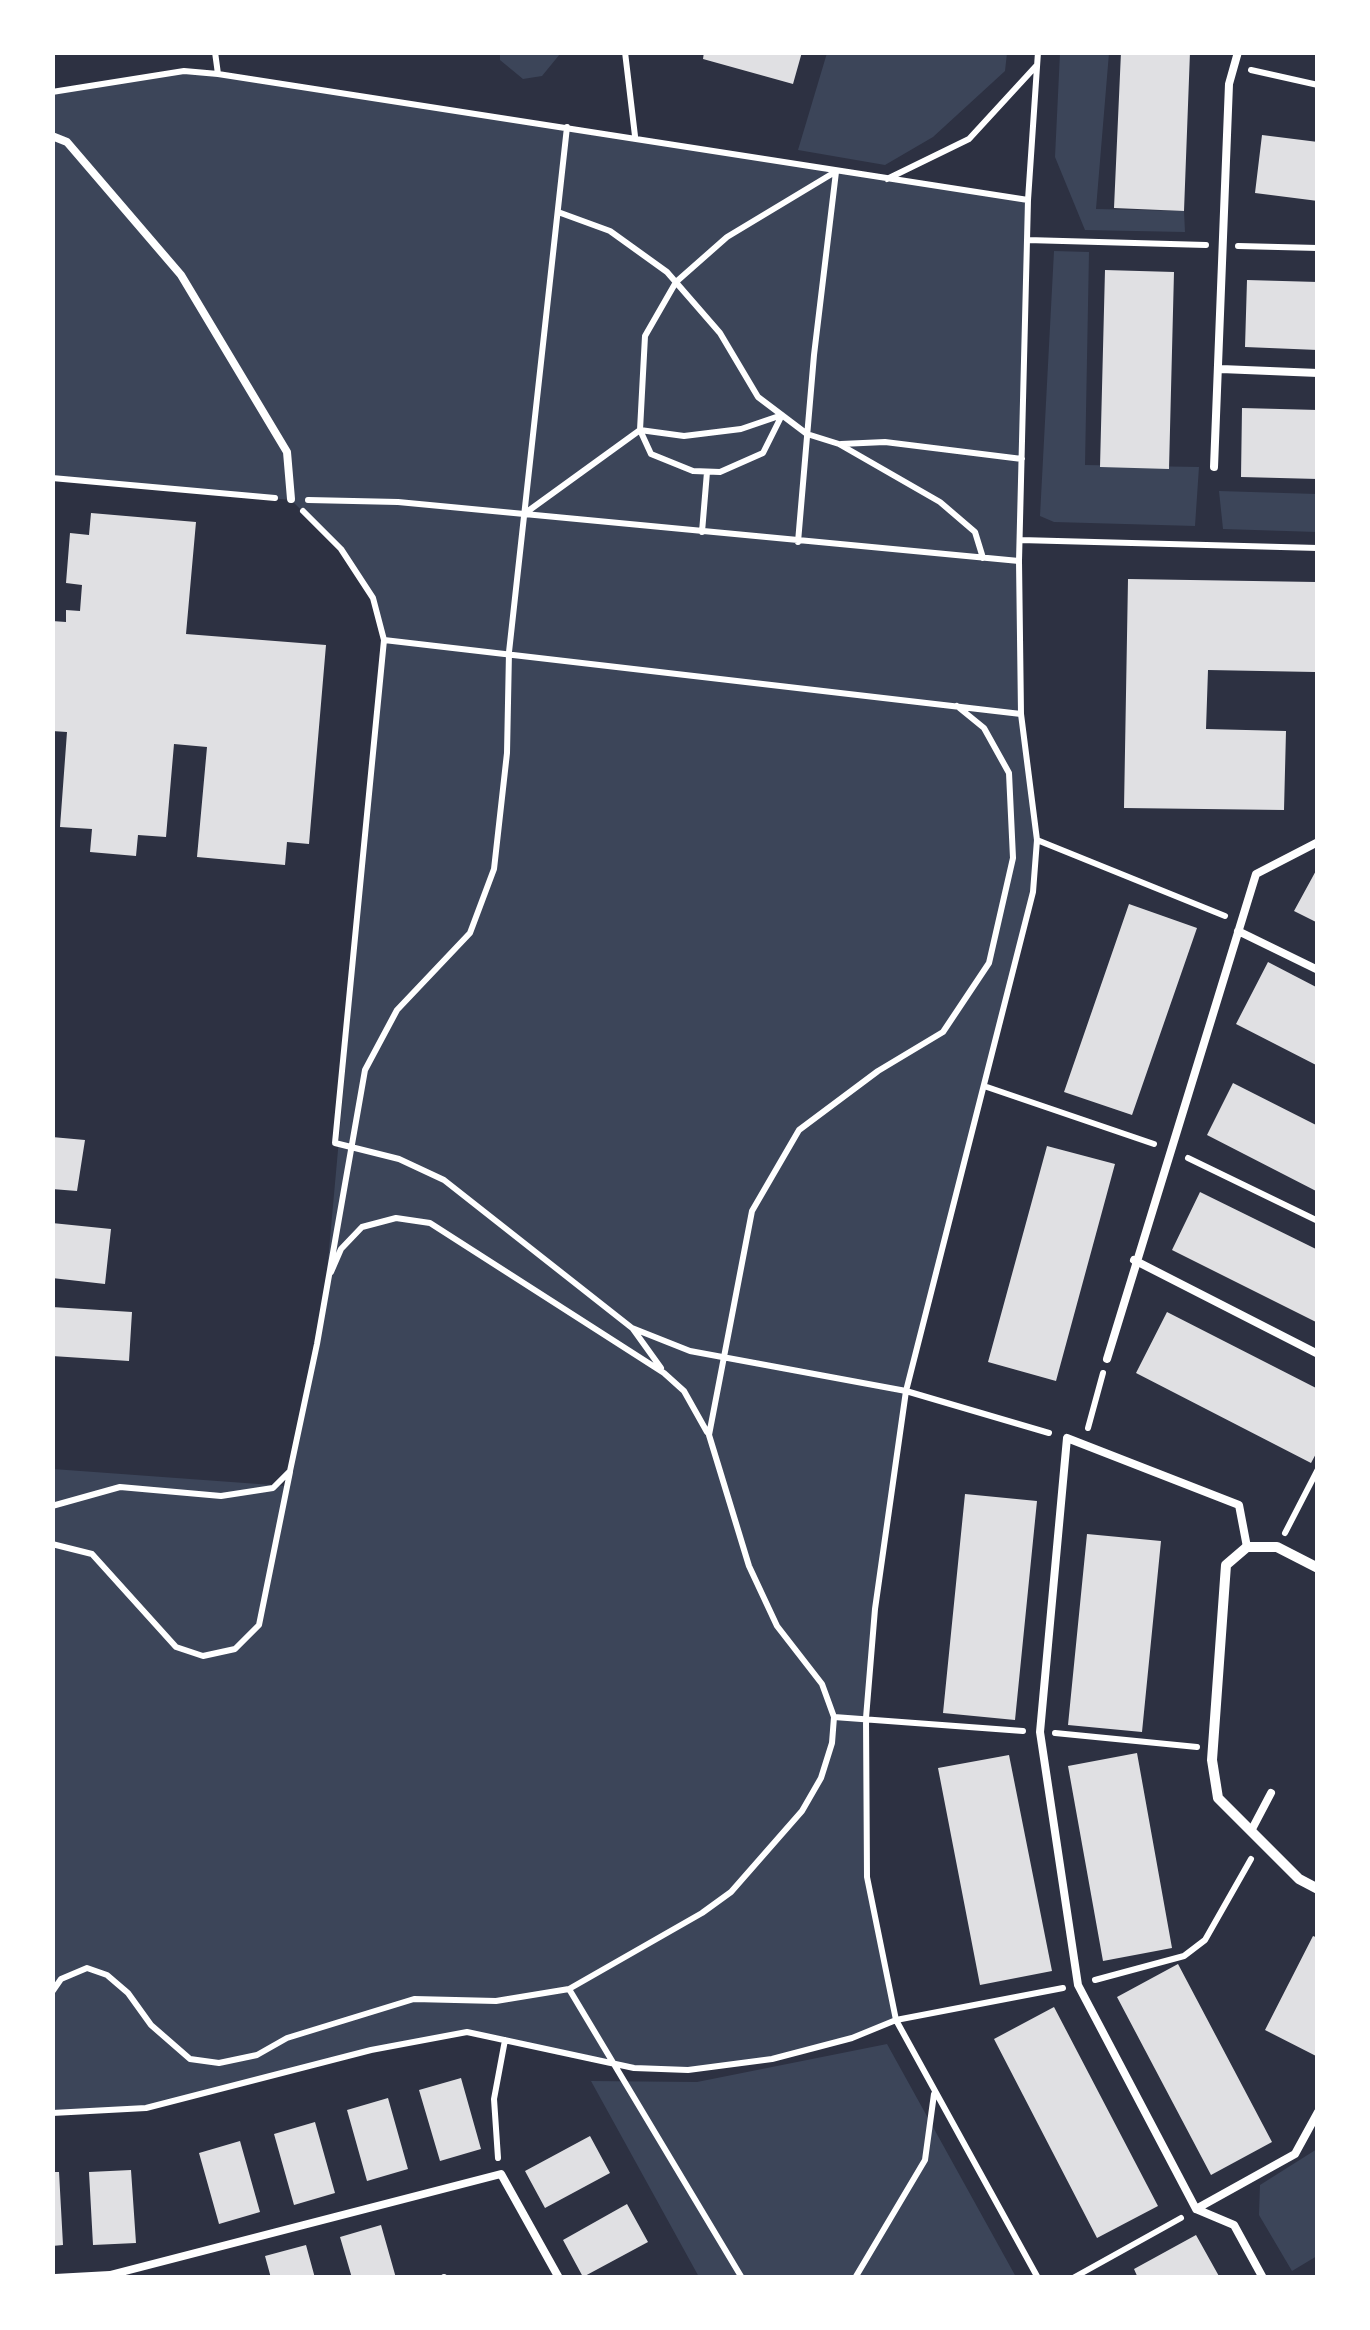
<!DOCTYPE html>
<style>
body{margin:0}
#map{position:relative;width:1370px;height:2330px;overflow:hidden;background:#2d3142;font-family:"Public Sans",sans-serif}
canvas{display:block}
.frame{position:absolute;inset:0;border:55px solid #fff;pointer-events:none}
</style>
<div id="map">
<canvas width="1370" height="2330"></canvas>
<div class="frame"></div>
</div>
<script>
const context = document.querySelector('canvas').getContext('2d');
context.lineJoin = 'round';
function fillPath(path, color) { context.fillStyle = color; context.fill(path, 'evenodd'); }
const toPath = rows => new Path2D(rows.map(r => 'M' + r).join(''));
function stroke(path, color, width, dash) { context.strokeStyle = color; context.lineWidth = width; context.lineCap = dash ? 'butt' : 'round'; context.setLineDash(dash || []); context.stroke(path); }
const green = toPath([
 [500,53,560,52,560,54,542,76,523,79,500,60],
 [827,53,827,52,1007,53,1005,71,933,137,885,165,798,150],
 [1060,53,1109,53,1096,209,1184,211,1185,232,1085,230,1055,157],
 [184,71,1028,200,1019,561,1021,714,1037,840,1033,892,906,1391,875,1609,866,1718,867,1877,896,2020,852,2038,772,2059,688,2070,634,2068,467,2032,371,2050,146,2108,53,2113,53,1469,286,1486,326,1283,384,640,373,598,341,549,291,500,53,478,53,92],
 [1054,251,1089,252,1085,465,1199,467,1195,526,1054,522,1040,516],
 [1219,491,1317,494,1317,532,1223,529],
 [887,2044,1016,2277,699,2277,591,2081,697,2082],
 [1317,2149,1317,2256,1292,2271,1259,2215,1260,2185]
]);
const building = toPath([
 [704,52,802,52,793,84,703,59],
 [1121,52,1190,52,1184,211,1114,208],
 [1262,135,1318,142,1318,201,1255,193],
 [1105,270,1174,272,1169,469,1100,467],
 [1247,280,1318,282,1318,350,1245,347],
 [1242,408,1318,410,1318,479,1241,477],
 [91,513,196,522,186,634,326,645,309,844,287,842,285,865,197,857,207,747,174,744,166,837,138,835,136,856,90,852,92,829,60,827,67,732,52,731,52,621,66,622,66,610,80,611,82,585,66,583,70,533,89,535],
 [1128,579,1316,582,1315,672,1208,670,1206,729,1286,731,1284,810,1124,808],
 [1318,867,1318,923,1294,911],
 [1129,904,1197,928,1132,1115,1064,1092],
 [1268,962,1318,988,1318,1066,1236,1024],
 [1233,1083,1318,1126,1318,1192,1207,1135],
 [52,1137,85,1140,77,1191,52,1189],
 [1047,1146,1115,1164,1056,1381,988,1362],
 [1200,1192,1318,1250,1318,1323,1172,1250],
 [52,1223,111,1229,105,1284,52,1278],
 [52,1307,132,1312,129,1361,52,1356],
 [1167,1312,1318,1389,1318,1450,1311,1463,1136,1373],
 [965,1494,1037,1501,1015,1720,943,1713],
 [1087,1534,1161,1541,1142,1732,1068,1725],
 [1137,1753,1172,1948,1103,1961,1068,1766],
 [1009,1755,1052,1971,980,1985,938,1768],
 [1313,1936,1318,1938,1318,2057,1265,2030],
 [1178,1964,1272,2142,1211,2175,1117,1997],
 [1054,2007,1158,2206,1097,2238,994,2039],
 [461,2078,481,2149,440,2161,419,2090],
 [388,2098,408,2169,367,2181,347,2110],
 [315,2122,335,2193,294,2205,274,2134],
 [590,2136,610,2173,545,2208,525,2171],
 [240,2141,260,2212,219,2224,199,2153],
 [131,2170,136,2243,93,2245,89,2172],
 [52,2172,59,2172,63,2245,52,2246],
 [627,2204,648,2242,583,2277,563,2240],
 [381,2225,396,2278,352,2278,340,2237],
 [1196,2235,1220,2278,1138,2278,1134,2269],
 [306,2245,315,2278,271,2278,265,2256]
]);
const path = toPath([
 [215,52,218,74],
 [625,52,635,136],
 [1251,70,1318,85],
 [52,92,184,71,218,74,1028,200],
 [887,179,969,139,1037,65],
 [558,212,610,231,667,272,720,333,758,397,807,434,839,444,940,502,975,532,983,558],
 [1027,240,1206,245],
 [1238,246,1318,248],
 [841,444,885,442,1022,459],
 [52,478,275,498],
 [308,500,398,502,1019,561],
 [303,511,341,549,373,598,384,640,335,1143,399,1159,444,1180,632,1328,690,1351,906,1391,1049,1433],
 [524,514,640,430,651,454,693,471,720,472,763,453,782,415,741,429,684,436,640,430,645,336,676,282,727,237,835,172],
 [702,532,707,472],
 [1020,540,1318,548],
 [798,542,814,355,836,172],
 [384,640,1021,714],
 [1037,840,1225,916],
 [984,1086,1154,1144],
 [1188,1158,1318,1221],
 [331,1272,341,1249,362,1227,396,1218,430,1223,664,1373,684,1391,707,1432],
 [633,1329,661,1368],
 [1088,1428,1103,1373],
 [52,1506,120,1487,221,1496,273,1488,290,1471,317,1344,365,1070,397,1010,470,933,494,869,507,753,509,652,567,127],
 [1285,1533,1318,1469],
 [52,1544,92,1554,176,1647,203,1656,235,1649,259,1625,290,1472],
 [834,1717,1023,1731],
 [1055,1733,1197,1747],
 [1095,1980,1184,1956,1205,1940,1251,1859],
 [569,1989,742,2278],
 [52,1992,61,1979,87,1968,107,1975,128,1993,151,2025,190,2059,219,2063,257,2055,287,2038,414,1999,496,2001,569,1989,702,1913,731,1892,802,1811,821,1778,832,1743,834,1717,822,1684,777,1626,749,1566,709,1435,752,1211,799,1130,878,1071,943,1032,989,963,1013,858,1009,773,984,728,957,706],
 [52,2113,146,2108,371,2050,467,2032,634,2068,688,2070,772,2059,852,2038,896,2020,1063,1988],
 [498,2158,494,2099,505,2040],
 [444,2278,444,2277],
 [855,2278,925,2160,934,2094],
 [1038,2278,896,2020,867,1877,866,1718,875,1609,906,1391,1033,892,1037,840,1021,714,1019,561,1028,200,1038,52],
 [1073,2278,1181,2218]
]);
const service = toPath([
 [52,136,67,142,181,275,287,452,291,499],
 [1221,369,1318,373],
 [1214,467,1229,84,1238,52],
 [1238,931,1318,970],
 [1134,1260,1318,1354],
 [1107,1359,1256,874,1318,842],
 [1247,1547,1239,1505,1067,1438,1040,1732,1078,1985,1196,2209,1234,2225,1263,2278],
 [1251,1831,1271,1793],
 [1196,2209,1295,2154,1318,2112],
 [55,2278,110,2275,501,2174,559,2278]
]);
const minor = toPath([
 [1318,1568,1277,1547,1247,1547,1226,1565,1212,1760,1218,1798,1299,1879,1318,1889]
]);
fillPath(green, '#3c4559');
fillPath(building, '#e0e0e3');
stroke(path, '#fff', 6);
stroke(service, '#fff', 8);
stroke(minor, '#fff', 10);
</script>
